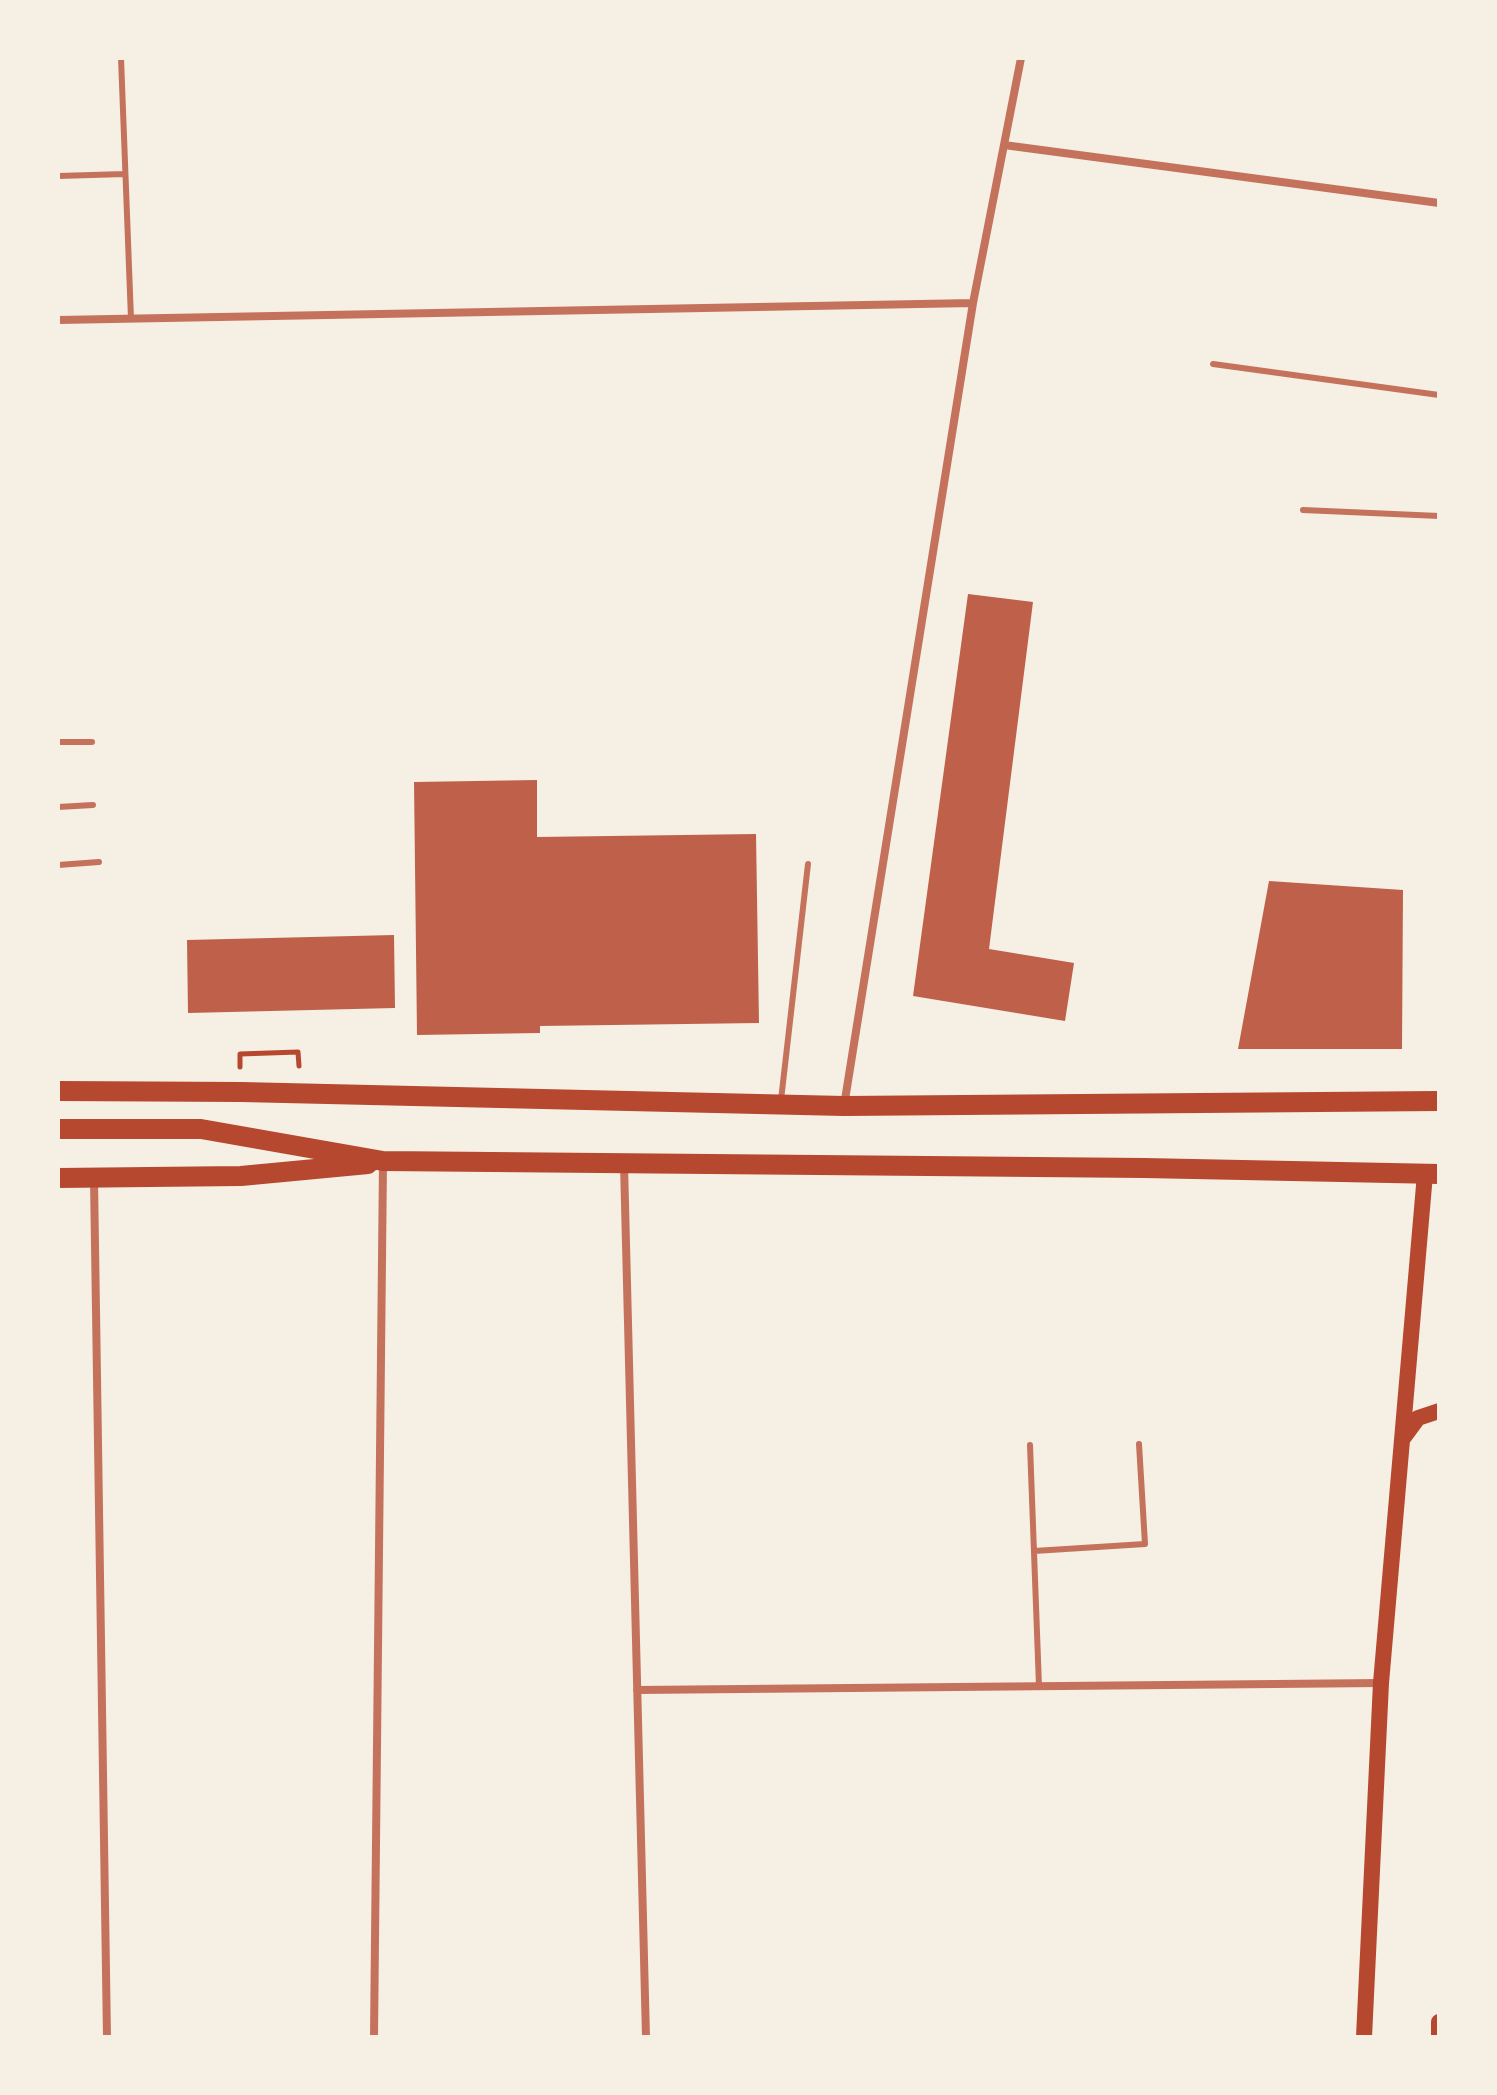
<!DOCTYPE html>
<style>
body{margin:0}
#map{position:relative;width:1497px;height:2095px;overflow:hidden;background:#f6efe4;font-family:"Zilla Slab",serif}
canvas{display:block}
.frame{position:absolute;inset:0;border:60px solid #f6efe4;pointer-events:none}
</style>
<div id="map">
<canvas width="1497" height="2095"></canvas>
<div class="frame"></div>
</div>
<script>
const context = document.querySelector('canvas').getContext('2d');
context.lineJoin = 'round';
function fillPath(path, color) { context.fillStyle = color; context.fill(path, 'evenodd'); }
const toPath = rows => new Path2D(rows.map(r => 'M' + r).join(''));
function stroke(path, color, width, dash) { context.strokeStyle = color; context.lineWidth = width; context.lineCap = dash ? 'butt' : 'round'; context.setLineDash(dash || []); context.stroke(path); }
const building = toPath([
 [968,594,1033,602,989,949,1074,963,1065,1021,913,996],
 [537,780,537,837,756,834,759,1023,540,1026,540,1033,417,1035,414,782],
 [1269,881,1403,890,1402,1049,1238,1049],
 [394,935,395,1008,188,1013,187,940]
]);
const path = toPath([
 [240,1067,240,1054,298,1052,299,1066]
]);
const service = toPath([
 [121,58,131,319],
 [58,176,125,174],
 [1213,364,1439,395],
 [1303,510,1439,516],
 [58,742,92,742],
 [58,807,93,805],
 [58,865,99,862],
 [781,1100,808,864],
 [1030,1445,1039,1686],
 [1034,1551,1145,1544,1139,1444]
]);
const minor = toPath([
 [1004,145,1439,203],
 [58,320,973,303],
 [844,1106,973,303,1021,58],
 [624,1164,646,2037],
 [94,1179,107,2037],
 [637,1690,1381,1683],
 [374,2037,383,1162]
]);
const secondary = toPath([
 [1404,1437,1418,1418,1439,1411],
 [1364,2037,1381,1683,1425,1174],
 [1439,2037,1439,2022]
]);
const primary = toPath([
 [58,1091,241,1092,844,1106,1439,1101],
 [58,1129,201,1129,383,1161,1144,1168,1439,1174],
 [58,1178,241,1176,368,1164]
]);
fillPath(building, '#bf614a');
stroke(path, '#b5482f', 5);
stroke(service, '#c5725c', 6);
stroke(minor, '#c5725c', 8);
stroke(secondary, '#b5482f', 16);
stroke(primary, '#b5482f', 20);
</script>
